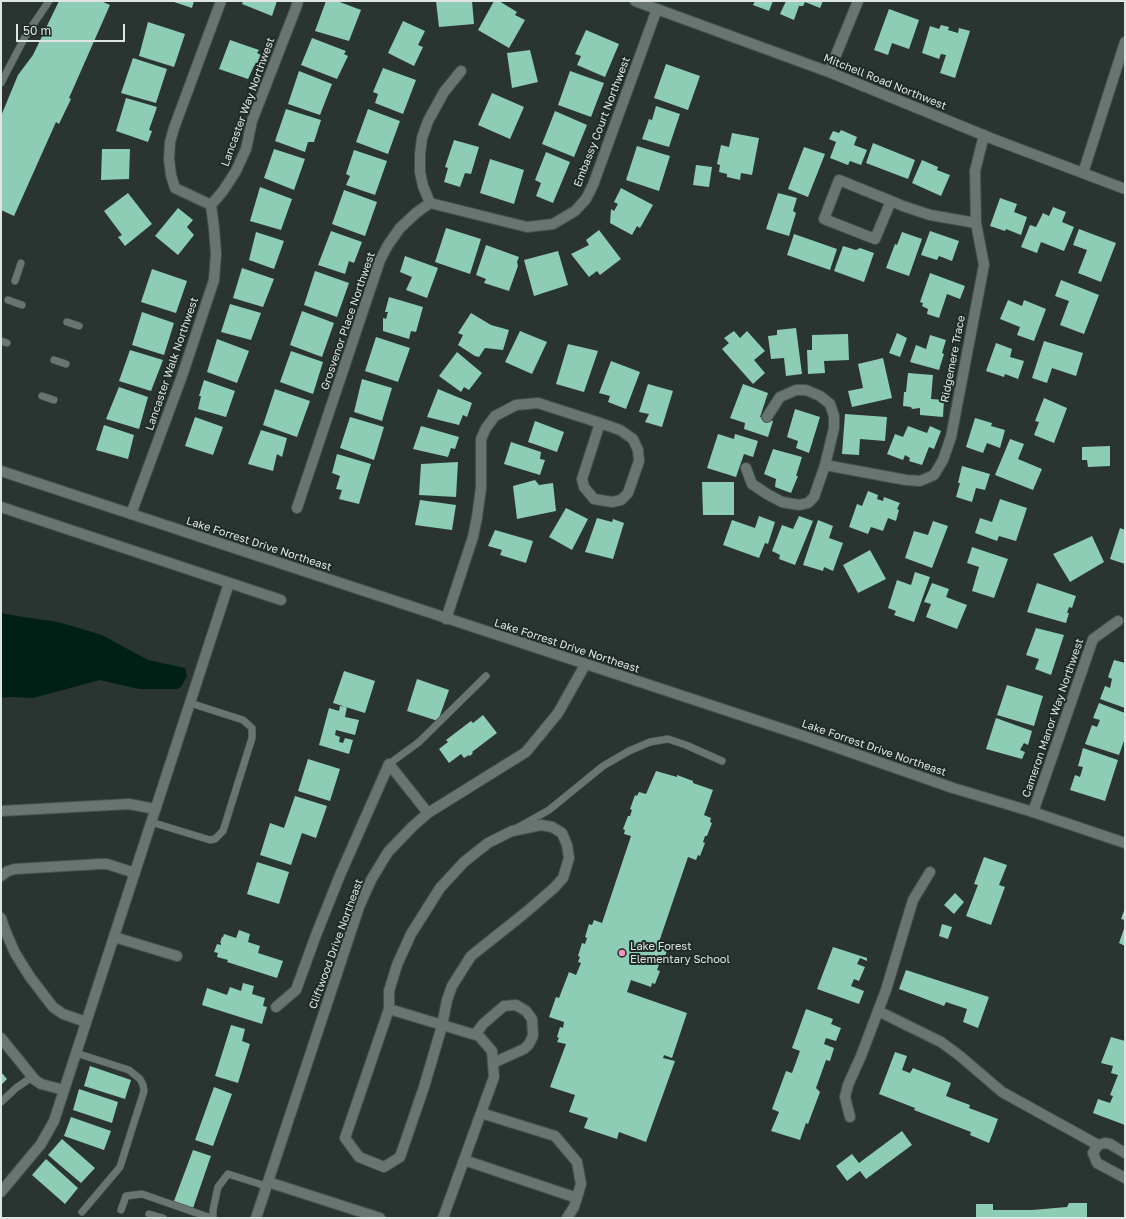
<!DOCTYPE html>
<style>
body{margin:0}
#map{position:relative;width:1126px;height:1219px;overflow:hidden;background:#2a3531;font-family:"Golos Text",sans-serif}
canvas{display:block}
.frame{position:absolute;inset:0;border:2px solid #dee5e2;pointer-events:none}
.scale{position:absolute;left:16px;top:24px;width:109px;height:18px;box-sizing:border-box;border:2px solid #dee5e2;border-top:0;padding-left:5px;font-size:12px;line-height:14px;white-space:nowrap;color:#dee5e2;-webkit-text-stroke:3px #202b27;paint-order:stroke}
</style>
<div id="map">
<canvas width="1126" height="1219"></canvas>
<div class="frame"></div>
<div class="scale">50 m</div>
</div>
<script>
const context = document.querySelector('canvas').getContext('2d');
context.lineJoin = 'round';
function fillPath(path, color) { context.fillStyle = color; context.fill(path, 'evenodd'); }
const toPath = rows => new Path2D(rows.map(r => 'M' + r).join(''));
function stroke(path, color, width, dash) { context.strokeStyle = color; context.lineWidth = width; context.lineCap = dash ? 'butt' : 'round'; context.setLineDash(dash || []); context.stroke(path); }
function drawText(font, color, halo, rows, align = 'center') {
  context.font = font + ' "Golos Text",sans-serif'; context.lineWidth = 4; context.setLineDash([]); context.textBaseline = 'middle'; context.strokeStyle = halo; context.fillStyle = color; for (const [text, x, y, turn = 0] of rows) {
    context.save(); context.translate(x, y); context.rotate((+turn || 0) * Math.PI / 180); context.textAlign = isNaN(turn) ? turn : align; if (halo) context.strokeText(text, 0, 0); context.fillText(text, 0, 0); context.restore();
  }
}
const water = toPath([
 [1,613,17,616,58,622,102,635,148,660,185,668,187,676,181,687,177,689,139,689,100,680,33,698,11,697,1,698]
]);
const building = toPath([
 [59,1,101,1,110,5,69,98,71,99,59,124,56,122,14,216,1,210,1,116,18,75,33,55],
 [171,1,194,1,192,8],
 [243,1,277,1,272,16,242,4],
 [326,1,337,1,361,10,349,41,315,31],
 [436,1,472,1,474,24,439,27],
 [494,1,499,1,517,12,515,15,525,20,509,48,478,30],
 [755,1,773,1,769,11,753,5],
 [786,1,823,1,820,8,805,2,803,6,799,6,794,20,780,14],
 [889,9,919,20,909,49,892,43,888,55,874,50],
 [403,21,425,31,418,45,423,47,414,66,388,53],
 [148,22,185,34,174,67,139,56],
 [941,25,949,27,948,30,958,33,959,28,970,31,955,78,940,73,946,55,941,54,939,59,922,53,930,26,939,29],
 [586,30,619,44,605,77,577,65,581,56,575,54],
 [312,38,346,51,344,54,348,56,337,79,301,65],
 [230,40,259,50,257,53,261,55,256,66,254,66,248,79,219,69],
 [530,50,538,82,512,88,507,53],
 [133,58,167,69,156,103,121,93],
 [666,64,700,76,688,110,654,98],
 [383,68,416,80,403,114,375,103,378,94,373,92],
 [299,71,332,84,320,115,288,104],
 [570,71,604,83,591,117,558,105],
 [492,93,524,107,510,139,478,125],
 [126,98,157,107,149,130,152,131,148,142,116,131],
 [656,106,680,114,669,147,642,139,649,119,652,120],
 [286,109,321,120,314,142,308,142,305,152,275,141],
 [368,109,400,121,388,154,356,142],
 [555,111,587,125,574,157,542,144],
 [841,130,857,137,854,145,867,150,861,165,850,161,848,165,830,158,836,142,829,139,833,131,839,133],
 [732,133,759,138,752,175,741,173,740,180,727,177,727,174,719,172,720,165,717,164,721,145,729,147],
 [454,140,479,147,471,174,465,173,460,187,444,182,448,168,445,167],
 [873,143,915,160,908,179,866,163],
 [637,146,670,156,659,191,626,180],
 [804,147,825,154,808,197,788,189],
 [102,149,130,149,129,179,101,180],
 [274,149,305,159,294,190,264,178],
 [354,150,387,161,375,195,346,185,350,176,346,174],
 [546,152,570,162,553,203,536,196,541,183,535,180],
 [490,159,524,170,514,204,480,193],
 [922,160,938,167,937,170,950,175,941,196,912,183],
 [696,165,712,167,709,187,693,185],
 [260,187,292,199,281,230,250,221],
 [621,188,653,205,640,228,637,226,632,235,610,223,611,209,614,211,618,204,614,202],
 [344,190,377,202,365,236,332,224],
 [128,193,152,224,125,246,118,237,122,235,104,211],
 [778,193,797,198,793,211,796,213,789,236,766,229],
 [1000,198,1017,204,1014,212,1027,217,1021,235,1006,229,1005,231,990,226],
 [1053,207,1066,212,1062,222,1074,227,1064,251,1041,242,1037,253,1021,247,1030,225,1036,227,1043,213,1049,216],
 [178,208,193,220,187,227,194,235,178,255,155,236],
 [446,228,481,239,470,274,435,262],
 [1079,229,1116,243,1101,282,1078,273,1087,250,1073,245],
 [599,230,621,259,600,275,597,271,589,277,571,254,589,245,586,240],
 [331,231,362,242,354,263,349,261,345,274,318,265],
 [930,231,959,241,952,261,939,256,937,260,921,255],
 [256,232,284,241,274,269,249,260],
 [902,232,922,239,909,276,886,268,895,244,897,245],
 [794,234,837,249,830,270,787,255],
 [486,245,519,257,517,262,518,266,509,291,484,283,486,279,476,275],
 [843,246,856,250,860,248,874,253,864,282,834,271],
 [558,251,568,285,534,296,524,260],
 [405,256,438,268,427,298,406,290,412,277,400,272],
 [242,268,274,279,263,307,233,298],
 [152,269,187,281,176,313,141,302],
 [315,271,349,283,337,317,304,305],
 [930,273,965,286,960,299,947,294,939,318,927,314,928,309,922,306,923,303,920,302],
 [1061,280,1099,295,1084,334,1060,325,1069,301,1055,296],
 [389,297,423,307,416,332,411,331,409,339,383,331,383,318,386,319,388,312,385,312],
 [1008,300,1022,306,1024,300,1046,309,1034,341,1017,335,1020,327,1000,319],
 [230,304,261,313,251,340,221,332],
 [302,311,334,323,322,357,290,345],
 [142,312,174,323,164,355,132,345],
 [471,313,491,325,509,330,503,350,485,348,479,357,475,356,458,345,463,335,458,333],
 [796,328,802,374,786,376,784,358,771,359,768,336,777,335,777,330],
 [520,331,547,342,532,374,505,362],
 [734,331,740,338,747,331,765,351,754,360,765,373,753,384,722,349,729,343,724,338],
 [897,333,907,338,900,357,889,353],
 [848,334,849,360,824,361,825,373,808,374,807,350,812,350,812,335],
 [930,335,946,340,942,353,944,354,939,370,910,362,916,345,926,349],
 [376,337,410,348,398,382,365,371],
 [217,339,249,351,237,383,207,372],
 [1044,341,1083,353,1076,376,1052,368,1047,383,1032,378],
 [996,343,1012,349,1010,357,1024,361,1018,379,1005,374,1004,377,986,371],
 [568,344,598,351,584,392,556,384],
 [130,350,163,360,151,391,119,381],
 [291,351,323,362,313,394,280,382],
 [457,352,482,373,469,390,464,387,461,392,439,376],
 [883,358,892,398,852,407,848,391,863,388,858,364],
 [611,361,640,372,626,409,608,402,610,396,599,393],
 [908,373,933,375,931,399,944,400,943,417,920,415,920,408,912,409,911,407,903,406,904,392,906,392],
 [362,379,392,388,382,421,354,412],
 [204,380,235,391,226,417,198,409,201,396,199,396],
 [648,384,673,391,662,427,645,422,649,414,639,412],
 [743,384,768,393,760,417,773,421,768,437,744,429,745,423,730,418],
 [119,387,148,397,139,429,106,419],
 [275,389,310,401,297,437,263,425],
 [438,389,472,403,467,417,463,415,459,425,427,417],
 [1044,398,1067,408,1054,443,1034,435,1039,422,1035,421],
 [795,409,820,417,809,453,796,448,798,441,787,437],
 [845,414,887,417,885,441,860,439,859,455,842,454],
 [195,417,223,427,213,455,185,446],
 [350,417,384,427,374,460,340,448],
 [975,418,992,423,991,426,1005,430,1000,448,987,443,983,453,966,447],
 [535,421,564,432,557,452,528,442],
 [104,425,134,435,128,459,96,450],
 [421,426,459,437,455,449,451,448,448,457,413,449],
 [908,426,927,433,930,426,941,431,934,449,929,447,922,465,909,461,910,458,905,455,903,460,887,454,895,434,903,437],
 [261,430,287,438,282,457,277,454,273,471,248,464],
 [718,434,734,439,735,434,758,441,753,457,744,454,736,477,707,468],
 [1010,439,1024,444,1018,459,1042,469,1033,490,995,475],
 [511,442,541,452,540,459,545,460,540,475,504,464],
 [1110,446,1110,466,1088,467,1087,460,1082,460,1082,447],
 [773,449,802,457,796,476,798,476,791,493,775,487,776,479,764,474],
 [337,454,371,464,359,504,339,499,342,490,336,489,340,476,332,473],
 [458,462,456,497,419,495,421,464],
 [962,466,990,474,985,490,976,488,972,502,956,497,960,483,958,483],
 [535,480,539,485,553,483,556,511,517,519,513,486],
 [702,482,734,482,734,515,703,515],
 [868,491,878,495,877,499,883,501,884,497,900,503,897,509,899,510,896,521,888,518,883,531,871,527,868,534,849,527,857,504,862,506],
 [1000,499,1027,508,1016,541,999,536,997,541,975,533,980,518,992,522],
 [420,500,456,505,452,530,415,525],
 [566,508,588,519,572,550,549,537],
 [759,516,775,522,768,544,765,543,759,558,723,545,732,520,755,528],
 [799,516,813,521,795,565,779,559,780,555,772,551,782,525,793,529],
 [597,518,612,522,613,519,624,523,613,559,585,552],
 [818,520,833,526,829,538,843,543,833,571,824,567,823,571,803,565],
 [933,521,948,526,932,568,905,558,914,531,928,535],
 [1120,528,1125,530,1125,564,1110,559],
 [495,530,533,541,526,563,500,555,502,550,488,546],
 [1092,536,1104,562,1070,582,1053,554],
 [972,547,1008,559,994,598,972,591,979,567,967,563],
 [870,550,886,579,858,593,843,565],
 [915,572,930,577,914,622,894,615,896,611,888,608,897,580,911,585],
 [932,583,949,589,946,597,967,605,957,629,926,617,931,604,924,602],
 [1037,583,1076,596,1072,608,1069,607,1067,613,1069,613,1066,623,1027,612],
 [1036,628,1064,635,1051,675,1035,669,1039,659,1026,655],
 [1114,660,1125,663,1125,708,1100,699,1105,686,1110,688,1112,679,1108,677],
 [344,671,375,681,365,713,333,703],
 [417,679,449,690,438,721,407,711],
 [1007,685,1043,696,1034,726,997,715],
 [1099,703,1125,713,1125,738,1119,755,1085,744,1092,725,1097,727,1100,720,1093,718],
 [340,706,347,707,345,717,359,720,355,735,336,730,335,735,340,737,339,742,343,743,345,738,353,740,349,754,319,745,329,708,339,711],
 [483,715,497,733,472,752,473,753,470,756,469,755,464,758,461,754,449,763,439,749,448,742,446,740,471,721,473,723],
 [996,718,1032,731,1028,745,1024,743,1020,750,1025,752,1022,759,986,749],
 [1083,748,1118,760,1105,801,1070,790,1075,775,1080,777,1083,767,1078,766],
 [308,759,340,769,330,801,298,791],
 [656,771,677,777,677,775,693,781,693,783,713,790,704,815,711,818,710,822,712,823,707,836,705,836,703,842,705,843,700,856,698,855,696,860,688,857,659,942,666,945,664,950,667,951,662,963,660,962,657,970,660,971,655,984,652,983,651,987,631,980,627,992,687,1013,672,1058,664,1055,663,1058,675,1061,646,1142,619,1132,617,1139,584,1128,588,1118,569,1112,575,1095,550,1087,566,1044,557,1042,559,1038,557,1037,560,1027,563,1028,564,1022,549,1017,556,997,559,998,569,972,576,975,581,963,578,962,580,957,578,956,582,943,585,944,587,938,585,937,589,924,592,925,594,920,602,923,631,836,624,834,625,830,623,829,628,816,630,816,632,810,630,809,635,795,637,796,639,792,646,794],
 [295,796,327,806,316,838,302,833,291,865,260,855,270,823,284,828],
 [984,857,1007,865,999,885,1005,887,991,925,966,916,978,885,974,884],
 [257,862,289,872,279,904,247,894],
 [955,893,964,902,954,914,944,905],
 [1125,908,1125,920,1121,919],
 [942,924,952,927,948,939,939,936],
 [1125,926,1125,946,1119,943],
 [239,930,250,934,248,942,260,946,258,953,283,961,277,978,227,962,228,960,217,957,218,953,214,952,217,944,221,945,221,943,220,943,222,937,223,937,224,934,236,938],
 [833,947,867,958,867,961,860,958,857,964,865,967,859,981,854,979,851,986,864,991,859,1004,817,989],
 [906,970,989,997,978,1028,963,1022,967,1009,946,1002,944,1006,899,989],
 [243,983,254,986,252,994,265,998,263,1006,267,1007,262,1024,202,1005,207,988,227,995,230,987,241,991],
 [806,1009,833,1019,831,1024,841,1028,836,1041,826,1038,824,1044,834,1048,830,1061,826,1060,816,1088,820,1092,808,1124,806,1123,800,1140,771,1131,779,1112,772,1109,786,1071,792,1073,800,1051,792,1048],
 [231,1025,245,1029,242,1041,250,1044,238,1083,215,1076],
 [1111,1037,1125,1041,1125,1125,1093,1113,1098,1099,1110,1103,1113,1096,1110,1095,1118,1075,1111,1073,1113,1066,1101,1063],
 [895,1052,907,1056,902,1070,910,1073,913,1068,951,1083,946,1096,970,1105,969,1108,998,1119,989,1143,970,1135,971,1132,914,1110,915,1108,879,1094],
 [90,1066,131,1080,125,1099,84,1086],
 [1,1072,7,1079,1,1085],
 [214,1087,232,1094,213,1146,195,1140],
 [79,1089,118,1102,112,1123,73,1110],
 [71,1117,111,1131,104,1150,64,1136],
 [902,1131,912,1145,866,1179,860,1171,847,1181,836,1166,852,1154,859,1163],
 [62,1139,95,1168,81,1183,48,1155],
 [193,1150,211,1156,193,1208,174,1201],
 [46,1159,78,1188,65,1204,32,1175],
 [1069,1203,1087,1203,1087,1218,976,1218,976,1204,993,1204,993,1210,1032,1210,1067,1207]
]);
const lane = toPath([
 [1,83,26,35,49,1],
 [15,281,21,263],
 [8,300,22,305],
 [67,322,79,326],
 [1,341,7,343],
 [54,360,66,364],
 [42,396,54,400],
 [389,764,419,742,486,676],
 [151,822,210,840,215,839,223,831,252,738,252,728,243,720,190,703],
 [517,828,549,810,603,766,629,751,650,742,668,739,686,745,722,761],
 [76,1053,129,1070,140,1079,143,1085,144,1091,120,1167,82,1212],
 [1,1102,16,1088,32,1077],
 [121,1210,126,1196,142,1194,211,1218],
 [149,1214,163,1218],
 [213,1218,213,1210,218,1187,228,1174,266,1186]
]);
const street = toPath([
 [221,1,174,128,170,142,169,159,171,175,175,188,211,205,223,191,236,171,246,149,252,121,297,5,298,1],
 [635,1,829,72,993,139,1125,189],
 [829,72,858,1],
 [1083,173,1125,42],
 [891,201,875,239,824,219,839,180,891,201,903,206,930,215,976,223],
 [430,203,527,227,553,224,575,211,586,199,593,185,657,9],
 [430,203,423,186,420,172,420,154,422,138,428,121,444,92,461,71],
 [767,417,780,397,796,390,806,390,820,396,830,404,834,416,834,428,825,465],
 [746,468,752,484,767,494,782,502,799,505,808,503,814,497,825,465,906,480,920,481,934,475,943,460,951,437,984,265,976,223,975,171,984,135],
 [1,507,281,600],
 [297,508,380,260,388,245,400,228,416,213,430,203],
 [131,514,182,376,214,280,216,254,214,228,211,205],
 [446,619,473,537,477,517,481,488,481,439,486,428,495,416,516,405,538,403,600,423,620,430,633,439,638,450,639,461,628,493,621,500,612,502,594,499,584,487,582,479,600,423],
 [1,811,129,804,155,809],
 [1033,812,1093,639,1118,621],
 [541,825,552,827,562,833,567,845,569,858,563,878,554,888,525,913,471,956,452,986,447,1000,442,1026,424,1087,400,1157,384,1167,359,1157,345,1138,389,1009,389,991,397,965,411,934,440,888,464,862,488,843,512,831,541,825],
 [1,876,8,871,15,869,100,864,107,864,135,873],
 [1,918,5,930,15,953,30,977,53,1007,63,1014,86,1022],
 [114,937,177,956],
 [276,1007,296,990,316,935,340,875,389,764,428,813],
 [389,1009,479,1036,492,1051,494,1077,443,1218],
 [878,1011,941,1042,960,1056,1002,1092,1098,1145,1105,1143,1110,1144,1125,1153],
 [475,1035,483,1024,504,1006,516,1005,526,1011,532,1019,533,1036,529,1044,524,1049,493,1063],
 [1,1038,35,1080,41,1084,64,1090],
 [481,1113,555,1136,577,1162,581,1184,574,1207,567,1218],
 [850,1117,845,1097,848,1085,861,1056,886,990,913,900,930,872],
 [1098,1145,1093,1153,1097,1163,1125,1178],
 [464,1160,577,1198],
 [268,1182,380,1218],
 [1,1192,41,1144,54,1121,229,583],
 [256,1218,359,907,371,880,388,852,413,826,428,813,526,752,558,713,585,665]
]);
const secondary = toPath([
 [1,471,801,735,953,788,1033,812,1125,843]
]);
const markers = [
 [622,953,4,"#fb8fc5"]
];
const streetNames = [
 ["Mitchell Road Northwest",885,82,22],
 ["Lancaster Way Northwest",248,102,-70],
 ["Embassy Court Northwest",602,122,-69],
 ["Grosvenor Place Northwest",348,321,-71],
 ["Ridgemere Trace",953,359,-79],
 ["Lancaster Walk Northwest",172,364,-71],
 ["Lake Forrest Drive Northeast",259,544,18],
 ["Lake Forrest Drive Northeast",567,646,18],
 ["Cameron Manor Way Northwest",1053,718,-71],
 ["Lake Forrest Drive Northeast",874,748,19],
 ["Cliftwood Drive Northeast",336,944,-70]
];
const poiNames = [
 ["Lake Forest",630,947],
 ["Elementary School",630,960]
];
fillPath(water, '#002016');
fillPath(building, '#8dcdb5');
stroke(lane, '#47514d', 8);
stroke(street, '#47514d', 12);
stroke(secondary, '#47514d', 12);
stroke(lane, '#687570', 7);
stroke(street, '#687570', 10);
stroke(secondary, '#687570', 10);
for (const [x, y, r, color] of markers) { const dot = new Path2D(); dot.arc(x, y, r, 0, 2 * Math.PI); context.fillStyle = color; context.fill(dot); stroke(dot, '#202b27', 1.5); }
drawText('11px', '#dee5e2', '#202b27', streetNames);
drawText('11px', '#dee5e2', '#202b27', poiNames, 'left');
</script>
